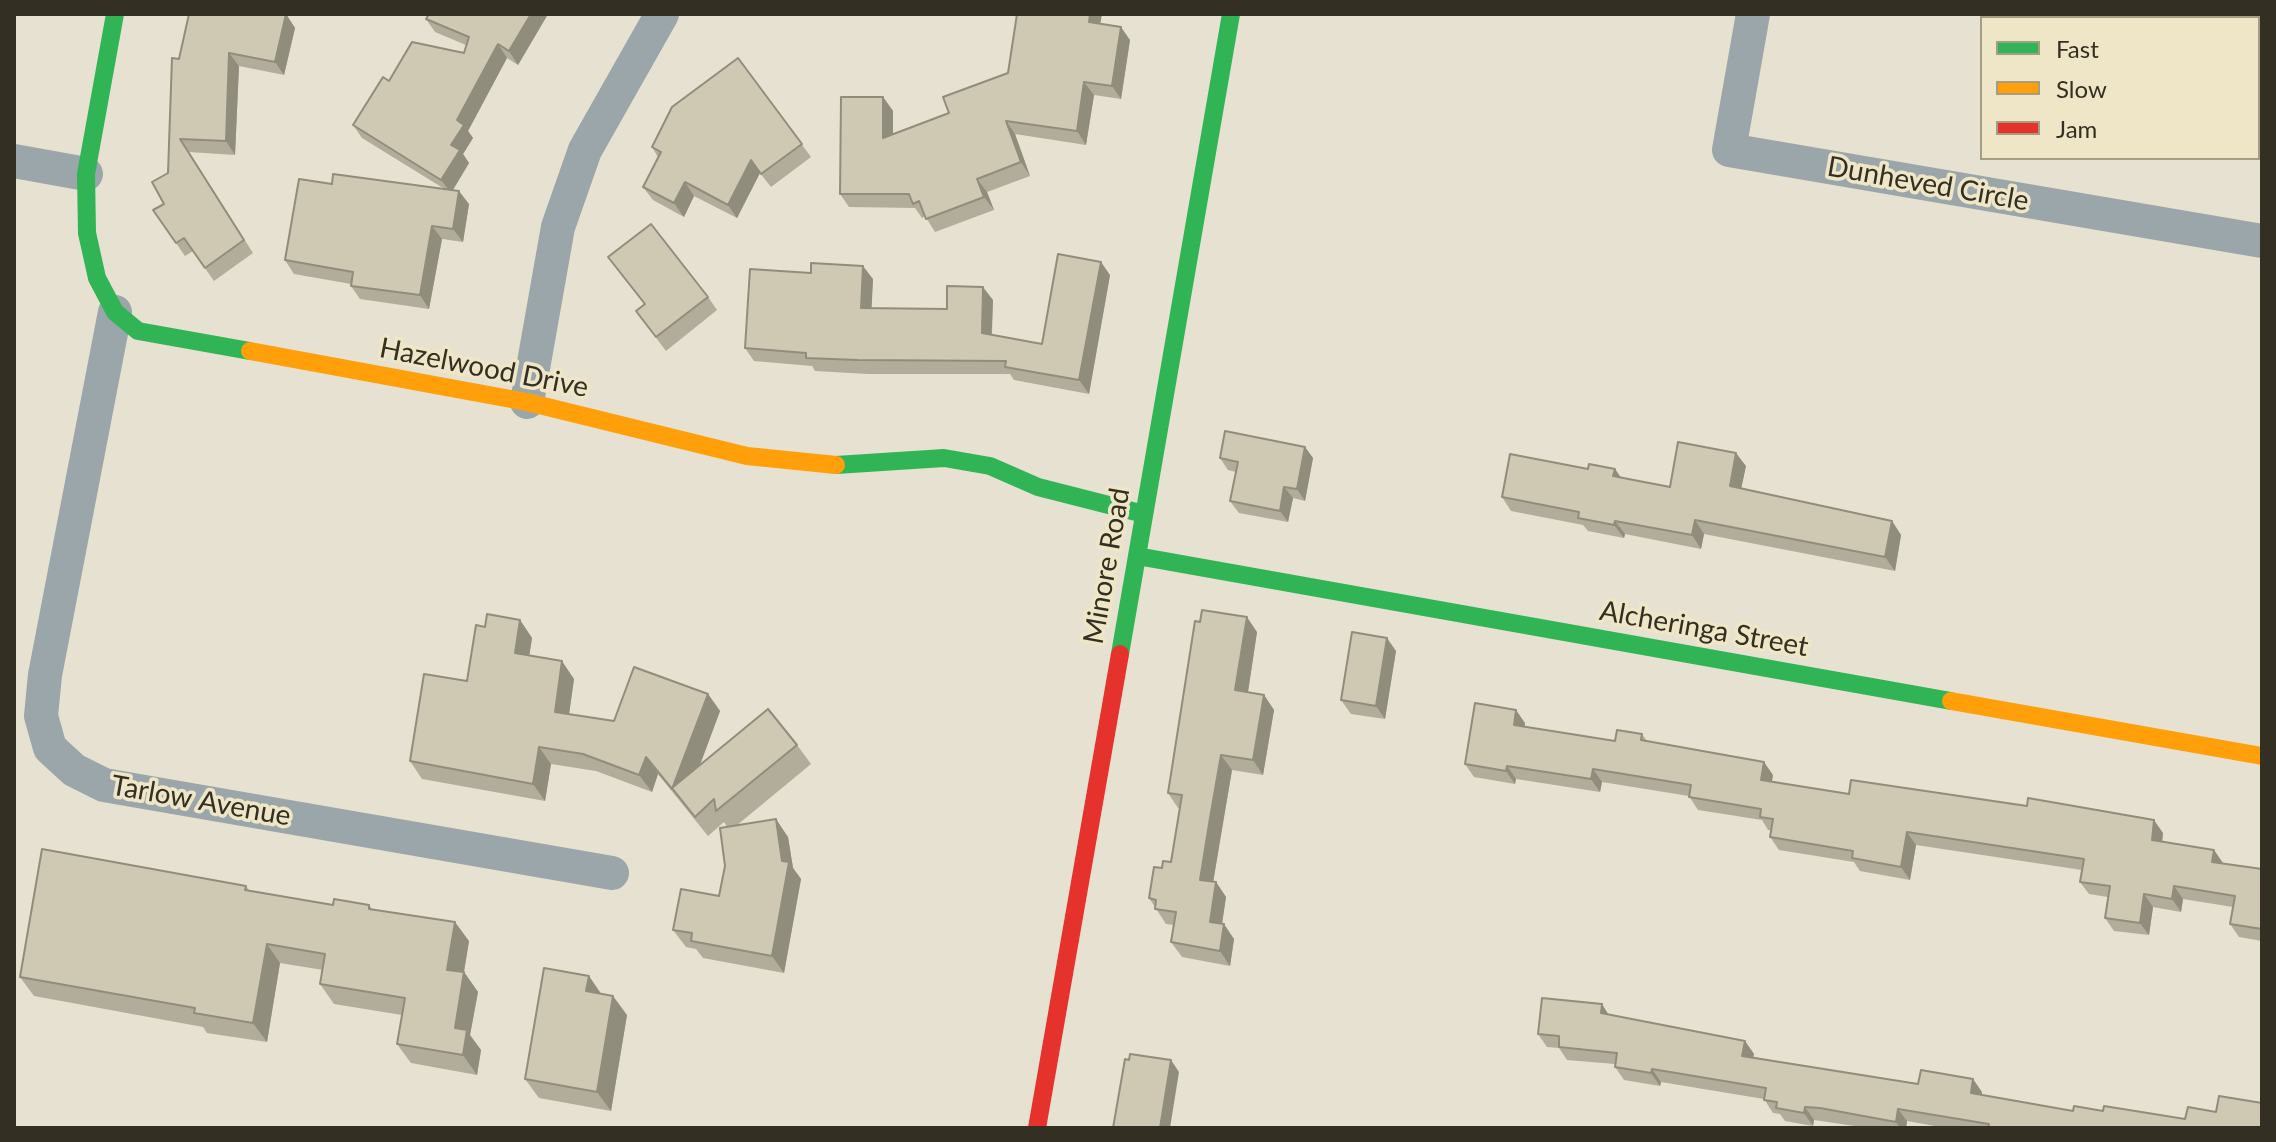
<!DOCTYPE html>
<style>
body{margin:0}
#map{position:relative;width:2276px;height:1142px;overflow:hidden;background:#e6e1d0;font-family:Lato,sans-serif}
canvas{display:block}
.frame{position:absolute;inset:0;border:16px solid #332f23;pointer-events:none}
.legend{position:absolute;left:1980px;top:16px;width:280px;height:144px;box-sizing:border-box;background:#efe6c7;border:2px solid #a49d85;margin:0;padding:10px 14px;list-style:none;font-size:24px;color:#332f23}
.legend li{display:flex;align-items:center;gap:16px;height:40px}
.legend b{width:40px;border:2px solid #a49d85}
</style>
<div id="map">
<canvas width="2276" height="1142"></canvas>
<div class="frame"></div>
<ul class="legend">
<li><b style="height:10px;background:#30b455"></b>Fast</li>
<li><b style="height:10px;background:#ff9f0a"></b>Slow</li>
<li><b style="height:10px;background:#e5322d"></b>Jam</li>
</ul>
</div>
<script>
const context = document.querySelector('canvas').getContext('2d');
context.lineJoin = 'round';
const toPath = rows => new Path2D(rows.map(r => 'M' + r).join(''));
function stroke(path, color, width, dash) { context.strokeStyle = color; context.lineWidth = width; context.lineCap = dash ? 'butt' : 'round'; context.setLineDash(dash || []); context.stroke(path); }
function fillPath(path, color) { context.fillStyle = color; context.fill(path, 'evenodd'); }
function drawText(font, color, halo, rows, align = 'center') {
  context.font = font + ' Lato,sans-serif'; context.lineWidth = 7; context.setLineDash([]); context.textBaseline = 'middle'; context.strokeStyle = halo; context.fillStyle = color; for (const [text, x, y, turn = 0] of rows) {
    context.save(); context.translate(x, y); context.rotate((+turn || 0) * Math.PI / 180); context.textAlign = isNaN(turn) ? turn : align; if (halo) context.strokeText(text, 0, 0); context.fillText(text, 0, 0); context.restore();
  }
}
const street = toPath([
 [1753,14,1729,150,2262,241],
 [14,161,86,174],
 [115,312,45,675,41,716,50,748,74,770,104,785,612,873],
 [527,402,558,227,585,150,662,14]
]);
const fast = toPath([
 [115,14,86,174,87,233,97,278,115,312,138,331,250,351],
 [836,465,944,458,990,466,1038,487,1144,514],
 [1137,556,1951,701],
 [1120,654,1231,14]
]);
const slow = toPath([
 [250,351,527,402,747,456,836,465],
 [1951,701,2262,756]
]);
const jam = toPath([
 [1037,1128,1120,654]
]);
const wall = toPath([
 [286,14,295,28,284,75,239,66,235,155,189,152,253,253,214,281,193,251,185,256,153,210,164,204,179,59],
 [548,14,518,65,507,58,468,131,473,138,463,154,469,163,453,190,469,204,463,242,442,239,429,309,360,299,351,286,351,284,294,274,285,260,332,184,443,188,362,138,353,125,389,81,464,53,466,45,435,32,426,19],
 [1016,14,1102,14,1100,24,1130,40,1121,99,1094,95,1086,145,1015,134,1030,176,987,192,994,210,935,232,925,216,922,218,915,208,849,207,840,194,883,97,893,111,893,134,949,113,1008,73,1017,14],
 [738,58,811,157,771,187,760,173,737,218,694,196,684,217,653,200,643,187,658,157,652,147],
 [608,257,708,297,717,310,666,351,636,311,644,304],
 [1110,275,1089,394,1014,380,1010,374,868,374,815,371,812,366,754,361,745,348,873,279,871,308,947,309,993,300,992,335,1042,344],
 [1305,447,1313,458,1305,501,1293,498,1288,522,1239,513,1230,501,1236,472,1228,470,1220,458],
 [1746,466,1741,488,1892,521,1901,535,1895,571,1704,534,1701,549,1625,534,1624,538,1588,531,1583,525,1511,511,1502,497,1615,469,1621,478,1670,487],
 [520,620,532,638,529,656,574,679,569,714,614,721,708,694,720,711,700,765,797,745,811,764,736,826,788,837,793,868,801,879,784,973,703,958,696,949,686,947,673,930,719,896,725,866,727,827,724,822,708,836,658,774,652,792,596,771,551,764,545,801,422,779,410,761,467,681,485,627],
 [1200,622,1257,632,1248,692,1264,695,1274,710,1263,775,1232,770,1220,839,1213,882,1216,882,1226,897,1222,924,1234,939,1230,966,1182,957,1171,942,1174,925,1166,924,1149,898,1162,868,1171,862,1180,808,1178,808,1168,793],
 [1396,651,1385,719,1351,714,1341,700],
 [1525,723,1524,727,1615,741,1642,734,1647,741,1773,775,1772,781,1849,794,2163,833,2162,842,2214,850,2223,864,2262,869,2262,941,2239,937,2230,924,2233,907,2183,899,2181,912,2153,907,2149,935,2114,931,2105,918,2108,897,2089,894,2080,882,2082,870,1916,845,1910,880,1860,871,1854,862,1779,850,1770,837,1771,830,1768,830,1762,820,1698,810,1689,796,1602,782,1600,792,1516,779,1515,784,1474,777,1465,764],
 [246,886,249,890,333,905,369,905,373,910,469,941,464,972,478,992,470,1035,481,1050,477,1075,411,1063,397,1044,402,1015,334,1004,320,984,323,970,280,963,267,1042,207,1033,203,1027,34,996,20,977],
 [627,1015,611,1111,539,1098,525,1079],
 [1609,1015,1745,1041,1754,1054,1753,1057,1918,1084,1982,1092,1982,1095,2073,1111,2103,1111,2262,1128,1946,1128,1907,1121,1906,1128,1868,1128,1814,1120,1813,1126,1785,1121,1780,1114,1773,1113,1764,1099,1661,1082,1660,1086,1624,1080,1615,1067,1615,1064,1567,1060,1559,1048,1547,1047,1538,1034]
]);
const shadedWall = toPath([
 [286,14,295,28,284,75,275,62],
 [531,14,548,14,518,65,509,51],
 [1090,14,1102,14,1098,35,1089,22],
 [1121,27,1130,40,1121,99,1112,86],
 [498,44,507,58,468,131,473,138,463,154,469,163,451,193,441,180,457,120],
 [229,53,239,66,235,155,226,141],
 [1084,82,1094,95,1086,145,1077,131],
 [883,97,893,111,893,151,883,138],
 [1006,121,1015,134,1030,176,1021,162],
 [751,160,760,173,737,218,728,205],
 [977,179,987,192,994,210,984,197],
 [685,182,694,196,684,217,674,203],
 [459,191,469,204,463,242,453,229],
 [432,226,442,239,429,309,420,295],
 [1101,262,1110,275,1089,394,1079,380],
 [863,266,873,279,871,321,861,308],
 [983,287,993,300,991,347,982,333],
 [1305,447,1313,458,1305,501,1297,489],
 [1736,453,1746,466,1739,499,1730,486],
 [1615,469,1624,482,1613,476],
 [1284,487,1293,498,1288,522,1280,511],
 [1695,520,1704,534,1701,549,1692,535],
 [1615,521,1625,534,1624,538,1614,525],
 [1892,521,1901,535,1895,571,1885,557],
 [1247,617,1257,632,1246,705,1235,690],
 [520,620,532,638,527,671,515,653],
 [1387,638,1396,651,1385,719,1376,706],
 [562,661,574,679,567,729,555,712],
 [708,694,720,711,685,805,672,789],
 [1264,695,1274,710,1263,775,1253,760],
 [1516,710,1525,723,1523,738,1514,725],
 [539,747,551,764,545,801,533,784],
 [1221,755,1232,770,1211,895,1200,880],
 [646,757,658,774,652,792,639,775],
 [1764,762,1773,775,1770,792,1761,780],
 [1507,766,1516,779,1515,784,1506,771],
 [1593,769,1602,782,1600,792,1591,779],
 [776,819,788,837,793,868,801,879,784,973,772,956,782,861],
 [2154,820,2163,833,2161,853,2152,840],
 [1907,832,1916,845,1910,880,1901,867],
 [2214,850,2223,863,2221,875,2212,862],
 [1216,882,1226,897,1220,937,1210,922],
 [2174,886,2183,899,2181,912,2172,899],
 [2144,894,2153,907,2149,935,2140,923],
 [455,922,469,941,461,989,447,970],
 [1224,924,1234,939,1230,966,1220,951],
 [267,944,280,963,267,1042,253,1023],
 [464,972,478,992,470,1035,481,1050,477,1075,463,1055,455,1028],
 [589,976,602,995,586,991],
 [613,996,627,1015,611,1111,597,1092],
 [1602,1004,1610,1017,1601,1013],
 [1745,1041,1754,1054,1751,1068,1742,1056],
 [1171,1060,1179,1072,1170,1128,1160,1128],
 [1652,1069,1661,1082,1660,1086,1651,1073],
 [1973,1079,1982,1092,1980,1106,1971,1093],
 [1805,1107,1814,1120,1813,1126,1804,1113],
 [1898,1109,1907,1121,1906,1128,1900,1128,1896,1122]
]);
const building = toPath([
 [189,14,286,14,275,62,229,53,226,141,180,139,244,240,205,268,184,238,176,243,153,210,164,204,152,182,168,173,172,58,179,59,189,14],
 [429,14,531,14,509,51,498,44,457,120,464,125,451,145,460,150,441,180,353,125,383,77,389,81,412,42,464,53,469,37,426,19,429,14],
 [1017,14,1090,14,1089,22,1121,27,1112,86,1084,82,1077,131,1006,121,1021,162,977,179,984,197,926,219,919,201,913,204,909,194,840,194,841,97,883,97,883,138,949,113,943,97,1008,73,1017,14],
 [738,58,802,144,761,174,751,160,728,205,685,182,674,203,643,187,661,152,652,147,672,107,738,58],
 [333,174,459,191,453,229,432,226,420,295,351,286,353,272,285,260,299,179,332,184,333,174],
 [651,224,708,297,656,337,636,311,645,304,608,257,651,224],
 [1058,254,1101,262,1079,380,1005,367,1006,361,858,360,806,358,806,353,745,348,750,269,811,273,811,263,863,266,861,308,947,309,947,286,983,287,982,333,1042,344,1058,254],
 [1225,431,1305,447,1297,489,1284,487,1280,511,1230,501,1238,462,1220,458,1225,431],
 [1678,442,1736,453,1730,486,1892,521,1885,557,1695,520,1692,535,1615,521,1614,525,1578,518,1579,512,1502,497,1510,454,1588,469,1589,464,1615,469,1613,476,1670,487,1678,442],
 [1202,610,1247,617,1235,690,1264,695,1253,760,1221,755,1209,824,1200,880,1216,882,1210,922,1224,924,1220,951,1171,942,1176,912,1155,909,1156,900,1149,898,1154,867,1162,868,1163,861,1171,862,1182,795,1168,793,1195,621,1200,622,1202,610],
 [487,614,520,620,515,653,562,661,555,712,614,721,634,667,708,694,672,789,646,757,639,775,583,754,539,747,533,784,410,761,424,674,467,681,476,625,485,627,487,614],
 [1352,632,1387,638,1376,706,1341,700,1352,632],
 [1475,703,1516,710,1514,725,1615,741,1617,730,1642,734,1641,740,1764,762,1761,780,1849,794,1851,780,2027,806,2028,798,2154,820,2152,840,2214,850,2212,862,2262,869,2262,929,2230,924,2235,896,2174,886,2172,899,2144,894,2140,923,2105,918,2110,886,2080,882,2084,859,1907,832,1901,867,1852,858,1853,851,1770,837,1773,819,1760,817,1761,809,1689,797,1691,785,1593,769,1591,779,1507,766,1506,771,1465,764,1475,703],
 [768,709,797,745,716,811,714,799,695,817,672,788,768,709],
 [776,819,782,861,789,862,772,956,691,941,692,933,673,930,681,889,719,896,725,866,720,828,776,819],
 [42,849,246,886,245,890,333,905,334,899,369,905,369,909,455,922,447,970,464,972,455,1028,467,1030,463,1055,397,1044,405,998,320,984,325,954,267,944,253,1023,194,1013,195,1008,20,977,42,849],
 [544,968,589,976,586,991,613,996,597,1092,525,1079,544,968],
 [1542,998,1602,1004,1601,1013,1745,1041,1742,1056,1918,1084,1921,1070,1973,1079,1971,1093,2073,1111,2074,1106,2103,1111,2104,1106,2185,1119,2188,1107,2216,1112,2219,1096,2262,1103,2262,1128,1988,1128,1989,1124,1898,1109,1896,1122,1820,1108,1805,1107,1804,1113,1776,1108,1777,1102,1764,1100,1766,1088,1652,1069,1651,1073,1615,1067,1617,1053,1559,1047,1559,1036,1538,1034,1542,998],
 [1130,1054,1171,1060,1160,1128,1113,1128,1125,1059,1129,1060,1130,1054]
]);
const streetNames = [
 ["Dunheved Circle",1928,184,10],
 ["Hazelwood Drive",484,368,11],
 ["Minore Road",1107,566,-80],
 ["Alcheringa Street",1704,629,10],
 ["Tarlow Avenue",201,801,10]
];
stroke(street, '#9ba6aa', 34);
stroke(fast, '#30b455', 18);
stroke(slow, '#ff9f0a', 18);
stroke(jam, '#e5322d', 18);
fillPath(wall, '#b2ad9a');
fillPath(shadedWall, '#918d7d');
fillPath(building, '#cfc9b3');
stroke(building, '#918d7d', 2);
drawText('28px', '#332f23', '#efe6c7', streetNames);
</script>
